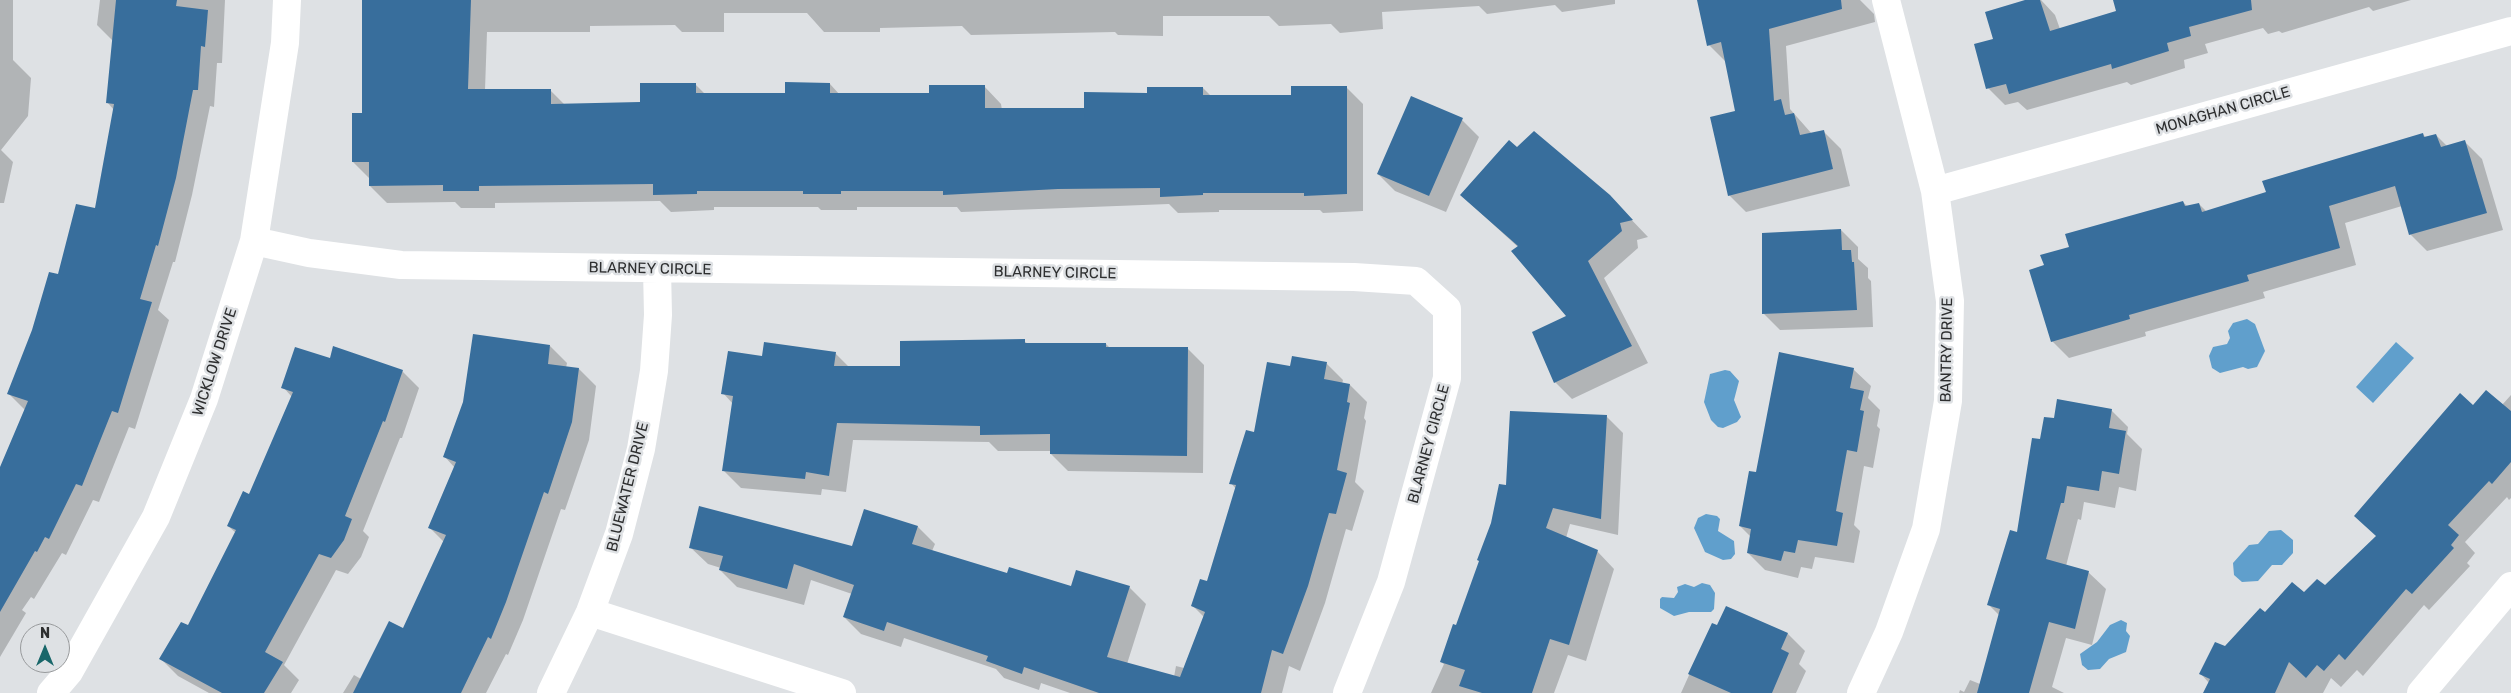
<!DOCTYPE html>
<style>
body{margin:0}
#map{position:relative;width:2511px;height:693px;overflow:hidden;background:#dee1e4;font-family:Rubik,sans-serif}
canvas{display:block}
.north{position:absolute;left:20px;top:623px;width:50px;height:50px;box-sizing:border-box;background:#dee1e4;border:1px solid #989a9c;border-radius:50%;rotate:0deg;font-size:14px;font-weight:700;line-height:20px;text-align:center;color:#2e2f30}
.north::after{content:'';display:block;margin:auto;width:18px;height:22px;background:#19676a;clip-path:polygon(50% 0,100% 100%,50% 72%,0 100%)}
</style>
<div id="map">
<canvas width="2511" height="693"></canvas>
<div class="north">N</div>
</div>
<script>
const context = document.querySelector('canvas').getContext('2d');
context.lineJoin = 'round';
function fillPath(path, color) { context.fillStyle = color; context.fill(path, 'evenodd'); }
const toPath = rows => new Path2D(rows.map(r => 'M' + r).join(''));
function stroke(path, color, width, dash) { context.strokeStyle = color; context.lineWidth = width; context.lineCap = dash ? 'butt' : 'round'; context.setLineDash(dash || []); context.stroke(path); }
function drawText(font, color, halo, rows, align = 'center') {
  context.font = font + ' Rubik,sans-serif'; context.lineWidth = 5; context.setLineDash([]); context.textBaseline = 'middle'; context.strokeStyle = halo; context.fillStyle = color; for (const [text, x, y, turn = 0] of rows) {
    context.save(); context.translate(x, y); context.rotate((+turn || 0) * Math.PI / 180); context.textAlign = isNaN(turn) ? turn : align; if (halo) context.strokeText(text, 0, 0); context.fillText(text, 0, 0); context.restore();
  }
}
const water = toPath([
 [2247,319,2255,324,2265,351,2257,367,2248,369,2243,367,2220,373,2212,368,2209,356,2213,347,2227,344,2230,338,2228,331,2233,323],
 [2396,342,2414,358,2373,403,2356,387],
 [1725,370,1730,371,1739,381,1734,400,1741,417,1737,422,1723,428,1718,427,1711,420,1704,402,1710,374],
 [1706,514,1717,516,1720,519,1718,531,1734,541,1735,554,1731,559,1723,560,1705,552,1694,528,1698,518],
 [2281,530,2293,540,2293,553,2282,565,2272,565,2258,581,2242,582,2234,575,2233,563,2249,545,2258,544,2269,531],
 [1702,583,1710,585,1715,593,1714,609,1711,612,1689,612,1674,616,1660,608,1660,599,1662,597,1674,598,1678,592,1677,587,1685,584,1694,587],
 [2121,620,2127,623,2126,631,2130,636,2126,652,2109,659,2100,669,2088,670,2082,665,2080,654,2097,642,2110,625]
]);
const shadow = toPath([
 [0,0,13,0,13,60,31,78,28,116,1,150,13,162,4,203,0,203],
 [100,0,225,0,222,63,217,63,214,107,210,106,192,195,175,262,173,262,158,310,169,320,135,429,129,427,99,502,93,500,66,555,62,553,34,599,31,597,22,610,26,613,0,657,0,470,25,410,9,394,59,276,96,210,114,110,107,102,113,41,97,25],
 [363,0,1615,0,1615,4,1562,12,1555,5,1487,14,1479,6,1382,12,1383,29,1340,33,1331,24,1279,26,1269,16,1163,16,1163,36,1118,35,1115,32,971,35,962,26,880,28,880,32,824,32,807,13,724,13,724,32,682,32,675,25,590,26,590,32,487,32,485,90,550,90,565,105,641,103,696,85,706,95,786,95,830,84,840,95,930,95,984,86,1001,104,1002,110,1085,110,1149,94,1203,88,1211,96,1292,96,1346,87,1363,104,1363,211,1323,213,1320,210,1219,210,1219,212,1178,213,1169,204,961,212,957,207,857,207,857,210,821,210,818,207,714,207,714,210,671,212,660,201,495,203,495,208,461,208,455,202,387,203,370,186,370,179,353,162,363,115],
 [1698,0,1860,0,1874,14,1875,22,1786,46,1790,109,1812,134,1824,132,1841,149,1850,186,1746,212,1729,195,1737,112,1726,62,1709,45],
 [2030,0,2041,0,2055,15,2060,29,2118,12,2114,0,2411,0,2373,11,2369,7,2282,33,2279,31,2268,34,2263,28,2205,44,2208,53,2184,60,2185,68,2131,85,2127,82,2027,110,2018,102,2005,105,1988,88,1994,40],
 [1462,120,1479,137,1446,212,1395,191,1378,174],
 [2423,134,2426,138,2436,135,2447,146,2465,142,2482,159,2503,230,2427,251,2410,234,2402,206,2345,223,2356,265,2263,292,2265,298,2145,332,2146,336,2069,358,2052,341,2045,266,2070,248,2183,202,2188,207,2199,204,2207,212,2267,193],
 [1517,149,1626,214,1648,237,1637,240,1638,248,1604,278,1648,363,1572,399,1555,382,1568,317,1518,247,1461,195],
 [1841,230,1858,247,1858,259,1868,268,1868,278,1871,281,1873,327,1780,330,1763,313],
 [1024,341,1028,344,1106,344,1110,348,1187,348,1204,365,1203,473,1068,471,1051,454,1051,451,998,451,989,442,853,440,846,492,822,489,821,495,741,488,724,471,733,404,723,393,763,358,835,353,850,368,901,368],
 [550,346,567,363,566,368,579,369,596,386,589,440,565,510,561,509,523,620,508,655,506,654,486,693,343,693,354,675,361,679,404,630,444,542,430,528,455,468,445,457],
 [330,360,402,371,419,388,402,438,400,438,363,531,369,537,361,557,348,574,336,570,284,665,299,680,291,693,209,693,178,676,161,659,188,627,236,533,228,526,249,496,292,397,283,387],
 [1326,363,1343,380,1342,384,1350,385,1367,402,1364,418,1366,421,1355,482,1364,491,1352,531,1346,529,1325,603,1300,671,1289,666,1282,693,1070,693,1041,683,1039,690,1004,678,996,669,904,638,901,647,861,634,844,617,852,594,811,580,804,605,737,587,720,570,721,568,708,564,690,547,853,547,918,527,935,544,932,551,1008,575,1072,587,1129,587,1146,604,1127,664,1174,677,1176,666,1184,668,1204,617,1193,606,1207,583,1236,489,1231,483,1255,433,1291,367],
 [1853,369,1871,386,1868,398,1880,410,1877,426,1880,429,1873,468,1864,466,1854,525,1860,531,1854,563,1815,557,1812,569,1801,567,1798,578,1765,570,1748,553,1751,537,1740,526,1757,474],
 [2511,395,2511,498,2509,500,2507,497,2465,542,2475,553,2467,563,2470,566,2429,610,2424,605,2363,676,2357,670,2341,687,2331,678,2323,693,2204,693,2209,683,2201,674,2225,648,2265,614,2304,594,2325,587,2377,537,2473,406,2502,405],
 [2111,410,2128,427,2127,434,2142,449,2136,491,2119,487,2115,508,2084,502,2081,520,2078,519,2066,566,2088,572,2106,589,2092,645,2066,638,2052,687,2064,693,1959,693,1960,690,1964,692,1970,680,1980,684,2000,616,1989,605,2018,533,2041,441,2055,419],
 [1606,416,1623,433,1618,535,1570,524,1566,538,1597,551,1614,569,1586,661,1568,655,1554,693,1431,693,1444,664,1441,662,1457,626,1507,487],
 [1727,608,1788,634,1805,651,1799,664,1806,671,1796,693,1681,693,1712,624,1718,626]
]);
const building = toPath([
 [116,0,177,0,176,6,208,10,205,47,201,46,198,90,193,90,176,178,158,246,156,245,140,299,152,302,118,413,112,411,82,486,76,484,49,539,45,537,37,552,35,551,0,612,0,467,28,401,7,394,32,330,49,272,58,274,76,204,95,208,114,104,106,103],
 [362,0,471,0,468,89,551,89,551,104,640,102,640,83,696,83,696,93,785,93,785,82,830,83,830,93,929,93,929,85,985,85,985,108,1084,108,1084,92,1147,93,1147,87,1203,87,1203,95,1291,95,1291,86,1347,86,1347,194,1304,196,1304,193,1203,193,1203,195,1160,197,1160,188,1058,189,943,195,943,191,841,191,841,194,803,194,803,191,697,191,697,194,653,195,653,184,479,186,479,191,443,191,443,185,369,186,369,162,352,162,352,113,362,113],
 [1697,0,1841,0,1842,9,1769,29,1774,101,1781,99,1785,115,1794,113,1800,135,1824,130,1833,169,1728,196,1710,117,1735,111,1721,42,1707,46],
 [2025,0,2040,0,2050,31,2116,11,2113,0,2251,0,2252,10,2189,27,2191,36,2167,43,2169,51,2112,69,2111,64,2009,94,2006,84,1986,89,1974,44,1993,39,1985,12],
 [1411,96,1463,118,1429,196,1377,174],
 [1534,131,1610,195,1633,220,1620,223,1622,231,1588,261,1632,346,1554,383,1532,332,1566,316,1511,251,1518,246,1460,195,1509,140,1517,147],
 [2423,133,2424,137,2436,134,2441,147,2465,140,2487,213,2409,235,2395,186,2329,206,2340,248,2247,275,2249,281,2129,315,2130,319,2051,342,2029,270,2044,265,2040,255,2069,247,2065,234,2183,201,2185,206,2199,203,2202,212,2266,192,2262,181],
 [1841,229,1842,250,1851,250,1852,262,1854,262,1857,310,1762,314,1762,233],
 [473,334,550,345,548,364,579,368,572,422,548,494,544,492,506,602,491,639,488,637,461,693,353,693,389,621,403,628,446,535,428,528,456,462,443,457,463,402],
 [1025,339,1025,343,1106,343,1106,347,1188,347,1187,456,1050,454,1050,434,980,435,980,426,837,423,829,476,806,472,805,479,722,471,733,396,721,394,728,351,762,356,764,342,836,352,834,366,900,366,900,341],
 [333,346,403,370,385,422,383,421,345,516,352,519,344,540,331,558,319,554,265,652,283,662,264,693,222,693,159,659,181,622,188,625,236,530,227,526,243,491,249,494,293,392,281,388,295,347,330,358],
 [1779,352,1854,368,1850,388,1864,391,1860,410,1864,411,1857,452,1847,450,1836,511,1843,513,1837,546,1798,540,1795,553,1784,551,1781,561,1747,553,1751,529,1739,526,1749,471,1756,472],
 [1292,356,1327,362,1324,379,1350,384,1347,402,1350,403,1337,470,1347,473,1336,514,1329,513,1308,586,1283,654,1272,650,1261,693,1099,693,1024,667,1022,674,986,661,988,656,887,622,884,631,843,617,854,585,794,564,787,589,719,570,723,556,689,548,699,506,852,546,864,509,918,526,912,544,1007,573,1009,567,1071,586,1076,570,1130,586,1107,657,1180,677,1205,612,1191,606,1200,579,1207,581,1236,485,1229,484,1246,430,1254,432,1267,362,1290,366],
 [2486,390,2511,411,2511,462,2492,484,2489,481,2448,525,2459,535,2451,545,2454,548,2412,594,2406,589,2345,660,2339,654,2324,671,2317,665,2306,678,2289,662,2275,693,2203,693,2210,679,2199,674,2215,642,2225,646,2260,608,2265,612,2292,582,2304,592,2317,579,2325,585,2376,536,2354,516,2460,393,2473,405],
 [2057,399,2112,409,2109,428,2126,431,2119,474,2102,471,2099,491,2067,486,2064,503,2061,503,2046,559,2089,571,2075,629,2049,622,2029,693,1977,693,2000,609,1987,605,2010,530,2017,532,2032,438,2040,439,2044,417,2054,418],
 [1510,411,1607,415,1601,519,1553,508,1546,528,1598,550,1569,645,1550,639,1532,693,1482,693,1459,686,1465,670,1440,662,1453,624,1456,625,1479,561,1477,560,1491,523,1499,484,1506,485],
 [1726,606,1788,633,1781,649,1789,653,1772,693,1731,693,1688,674,1712,623,1717,625]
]);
const minor = toPath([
 [1935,191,2511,31],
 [254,241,309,253,401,265,1354,277,1416,281,1447,309,1447,378,1391,582,1347,693],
 [590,612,842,693],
 [51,693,69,672,156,517,204,399,254,241,285,43,287,0],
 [551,693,590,612,619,534,641,449,654,371,658,315,657,269],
 [1861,693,1889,632,1926,529,1948,401,1950,301,1935,191,1886,0],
 [2421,693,2511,586]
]);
const streetNames = [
 ["MONAGHAN CIRCLE",2223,111,-16],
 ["BLARNEY CIRCLE",650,269,1],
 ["BLARNEY CIRCLE",1055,273,1],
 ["BANTRY DRIVE",1947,350,-89],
 ["WICKLOW DRIVE",215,362,-72],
 ["BLARNEY CIRCLE",1429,444,-75],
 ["BLUEWATER DRIVE",628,487,-76]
];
fillPath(water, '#609fcc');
fillPath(shadow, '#0003');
fillPath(building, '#386e9c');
stroke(minor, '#fff', 28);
drawText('15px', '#2e2f30', '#dee1e4', streetNames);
</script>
